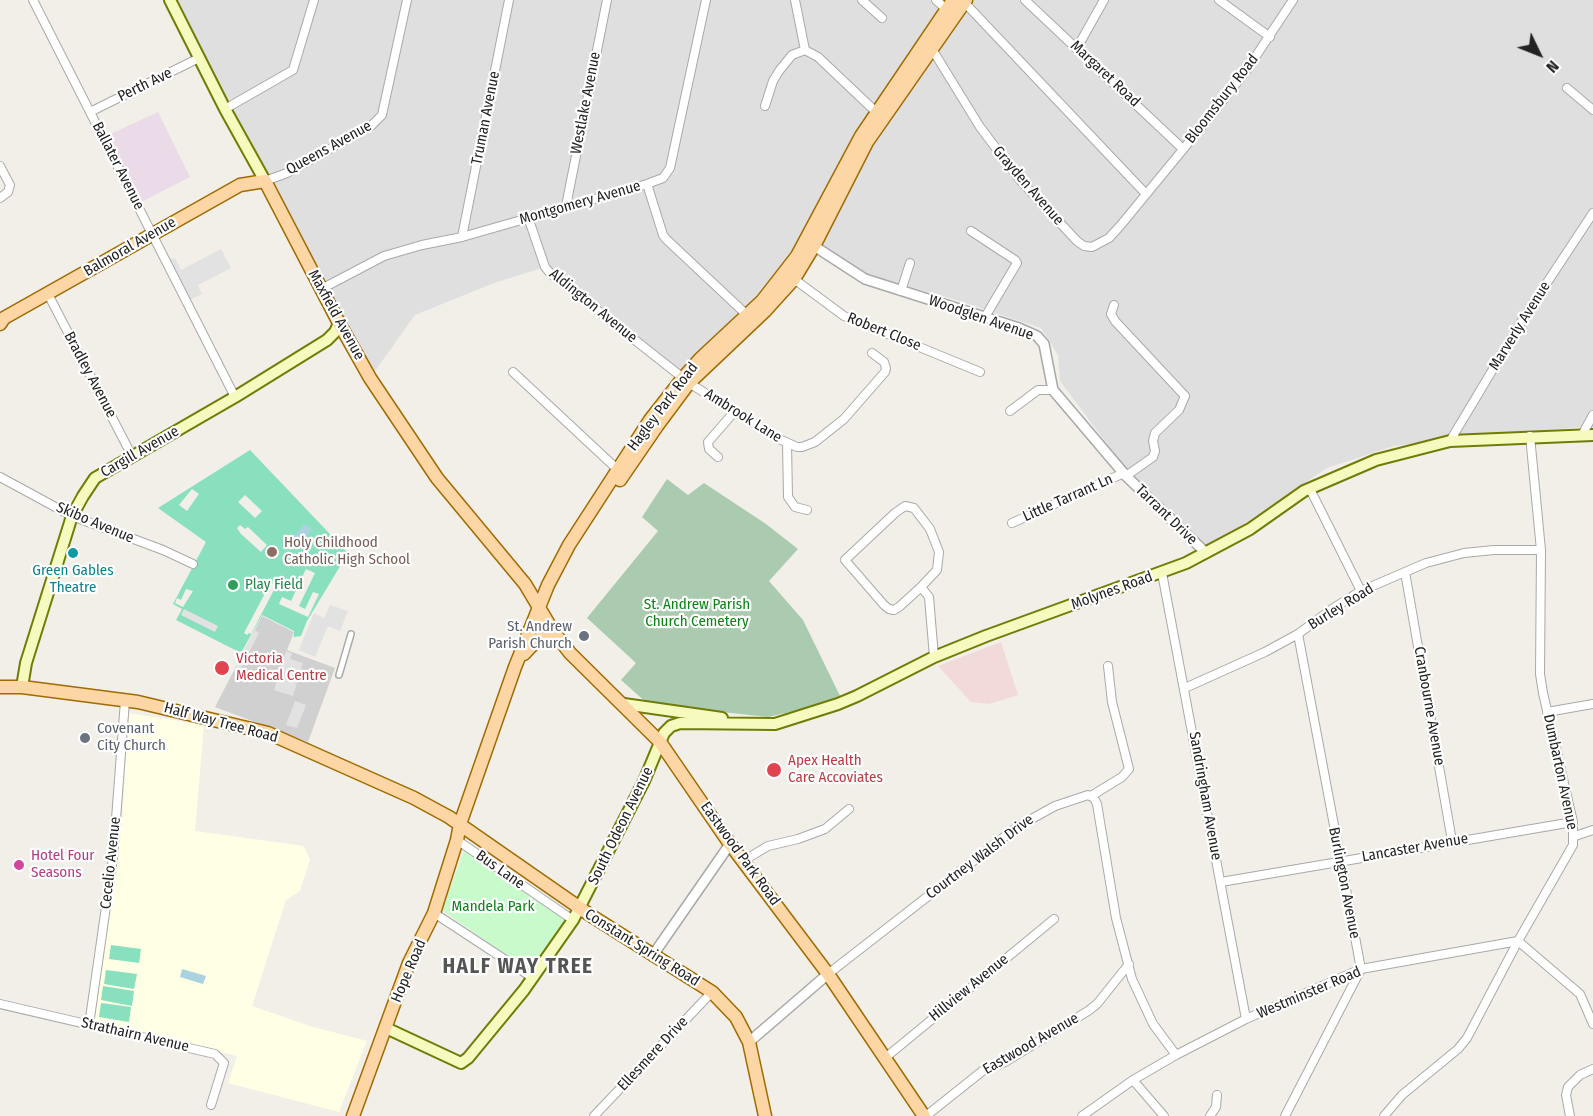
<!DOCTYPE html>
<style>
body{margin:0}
#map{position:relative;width:1593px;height:1116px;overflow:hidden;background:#f2efe9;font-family:"Fira Sans Condensed",sans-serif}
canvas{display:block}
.north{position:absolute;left:1509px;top:24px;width:60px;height:60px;-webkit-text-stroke:4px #fff;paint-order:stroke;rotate:133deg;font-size:16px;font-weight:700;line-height:24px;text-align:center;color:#222}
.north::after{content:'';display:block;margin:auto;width:21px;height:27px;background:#222;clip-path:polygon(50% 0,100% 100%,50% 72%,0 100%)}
</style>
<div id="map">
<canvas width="1593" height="1116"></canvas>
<div class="north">N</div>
</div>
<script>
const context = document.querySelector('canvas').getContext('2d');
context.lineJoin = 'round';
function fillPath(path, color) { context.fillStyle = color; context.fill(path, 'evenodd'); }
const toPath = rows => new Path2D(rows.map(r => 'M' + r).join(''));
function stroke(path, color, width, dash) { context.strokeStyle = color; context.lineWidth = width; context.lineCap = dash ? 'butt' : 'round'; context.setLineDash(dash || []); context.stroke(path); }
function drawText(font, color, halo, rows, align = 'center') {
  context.font = font + ' "Fira Sans Condensed",sans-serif'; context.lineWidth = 4.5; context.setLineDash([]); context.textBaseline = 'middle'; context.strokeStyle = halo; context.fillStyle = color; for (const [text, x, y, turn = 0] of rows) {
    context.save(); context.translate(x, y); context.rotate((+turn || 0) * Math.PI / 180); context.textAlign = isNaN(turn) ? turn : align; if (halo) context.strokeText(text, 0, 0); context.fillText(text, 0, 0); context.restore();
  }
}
const residential = toPath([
 [170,0,965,0,942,15,794,274,683,378,545,267,494,283,415,315,370,378],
 [971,0,1593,0,1593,426,1459,438,1394,446,1327,468,1205,550,1125,468,1060,381,1058,355,1041,328,953,299,867,275,818,246,889,118]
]);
const commercial = toPath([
 [1001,642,1018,695,989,704,971,702,938,666]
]);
const industrial = toPath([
 [158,112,190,177,141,202,106,136]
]);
const education = toPath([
 [128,713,204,725,195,831,304,846,310,860,300,891,286,900,252,1006,310,1026,367,1041,339,1112,228,1083,237,1056,94,1020,122,824]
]);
const religious = toPath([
 [262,616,294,632,287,650,335,668,308,742,215,707]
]);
const cemetery = toPath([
 [667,479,688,495,704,483,766,524,798,549,769,581,803,620,842,700,768,717,648,704,621,680,636,663,587,618,658,531,642,517]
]);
const park = toPath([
 [464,851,501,873,568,920,529,971,442,910]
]);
const pitch = toPath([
 [250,450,348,553,307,621,301,636,294,637,294,631,262,615,241,653,176,620,182,609,173,604,206,542,158,508],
 [192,489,199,494,187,511,179,505],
 [245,495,262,511,255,518,238,502],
 [240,525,245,529,248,527,267,545,261,552,241,534,237,528],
 [306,569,315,573,299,606,305,609,313,592,319,594,308,617,279,604,282,597,291,601],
 [271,582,276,586,251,634,249,633,247,635,244,633],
 [186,589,193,591,183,607,175,603,177,598,181,600],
 [111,945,141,949,139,963,109,959],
 [106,970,137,974,134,989,104,984],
 [103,986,134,991,132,1006,101,1000],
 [101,1003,131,1007,129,1022,99,1017]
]);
const parking = toPath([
 [221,249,231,268,198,285,202,294,190,300,169,260,175,258,181,270],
 [330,605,348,611,340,631,328,626,315,657,299,650,314,613,324,618],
 [184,609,218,626,215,632,181,615],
 [254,630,259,633,238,674,233,672],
 [286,651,292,653,290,659,303,663,293,696,274,690],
 [295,701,306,705,297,728,286,725]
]);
const water = toPath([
 [305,524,312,530,294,549,287,543],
 [182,969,206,976,203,984,180,977]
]);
const pedestrian = toPath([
 [339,675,351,634]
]);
const minor = toPath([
 [33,0,235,397],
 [795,0,805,50],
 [862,0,882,18],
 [936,0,946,9],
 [1025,0,1183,149],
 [1219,0,1270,37],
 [964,2,1146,194],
 [1077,48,1104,0],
 [932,49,980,127,1020,180,1077,241,1084,246,1092,247,1109,238,1120,226,1213,113,1246,71,1293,0],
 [1567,88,1593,110],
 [765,106,773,81,779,71,792,55,805,50,818,57,876,112],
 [225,109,293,70,314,0],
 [90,112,199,58],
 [0,166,10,185,8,192,0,198],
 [265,181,287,173,371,126,382,115,407,0],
 [647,184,663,235,666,239,747,315],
 [566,206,607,0],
 [528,217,545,267,550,273,683,378],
 [971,231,1015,260,1017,263,985,317],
 [462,237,509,0],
 [794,279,844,316,980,372],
 [325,287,384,256,422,245,462,237,647,184,663,178,670,168,706,0],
 [901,291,910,263],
 [48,294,132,456],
 [1114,305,1111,314,1115,321,1185,396,1179,410,1155,433,1153,441,1155,451,1153,457,1126,476],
 [513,372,617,469],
 [689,383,779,439,797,447,802,447,815,442,844,419,885,372,886,368,884,362,872,353],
 [1010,411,1038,390,1053,390],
 [1582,435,1593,415],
 [1450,441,1523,319,1593,213],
 [787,443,788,497,795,507,807,510],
 [718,457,709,449,708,442,735,411],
 [0,477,72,516,163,550,193,564],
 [1310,489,1361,591],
 [1012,523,1124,473],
 [1405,572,1452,841],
 [1162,573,1246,1019],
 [921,587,937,570,939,552,930,529,914,508,905,506,895,513,845,560,884,605,889,609,894,610,899,607,921,587,929,597,934,657],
 [1185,688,1265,652,1298,634,1332,609,1361,591,1405,572,1426,563,1464,553,1494,550,1541,550],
 [1547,712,1593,704],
 [1091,796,1122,777,1129,769,1112,702,1108,666],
 [1575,836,1593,830],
 [457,840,573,920],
 [743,861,768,846,798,839,825,829,849,809],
 [1221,882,1573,822],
 [434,913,533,978],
 [828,974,1017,827,1055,806,1088,795,1094,798,1097,804,1116,918,1132,979,1153,1024,1176,1055],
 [0,1004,215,1054,224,1063,211,1105],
 [89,1025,113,858,125,701],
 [885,1058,1054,919],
 [1133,1080,1164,1116],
 [594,1116,712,992],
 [926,1116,985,1069,1005,1062,1088,1011,1097,1004,1129,964],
 [1082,1116,1133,1080,1176,1055,1246,1019,1361,969,1518,941,1580,994,1593,1024],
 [1210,1116,1216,1107,1217,1095],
 [1285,1116,1361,969,1298,634],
 [1384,1116,1402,1095,1458,1049,1467,1038,1518,941,1573,845,1573,822,1543,693,1540,674,1541,550,1530,436],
 [1570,1116,1566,1095,1568,1087,1580,1075,1593,1069]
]);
const tertiary = toPath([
 [811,244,865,279,1019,328,1037,336,1044,344,1053,390,1126,476,1206,553],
 [653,955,730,844],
 [749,1042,828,974]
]);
const secondary = toPath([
 [170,0,225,109,265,181],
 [22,687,26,663,72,516,83,496,95,478,235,397,327,340,335,332,339,323],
 [624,704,722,718],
 [386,1028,461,1063,468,1058,524,990,573,920,644,781,664,733,671,726,680,723,775,724,838,704,857,696,934,657,986,636,1186,563,1250,529,1304,491,1376,460,1450,441,1593,435]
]);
const primary = toPath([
 [0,324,4,318,240,185,265,181,339,323,370,378,437,478,525,584,553,631,570,653,660,742,730,844,828,974,924,1116],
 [620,480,657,426,689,383,765,311,794,279,814,246,867,142,966,0],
 [524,654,538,639,550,638,561,642],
 [0,687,22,687,138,702,268,733,414,798,449,817,590,915,712,992,736,1017,749,1042,765,1116],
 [353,1116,409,963,434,913,457,840,460,824,515,667,548,585,569,545,650,420,683,378,700,359,762,301,797,256,861,136,953,0]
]);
const markers = [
 [272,552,6,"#8d6e63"],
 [73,553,6,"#0f9aa8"],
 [233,585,6,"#2e9e5b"],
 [584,636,6,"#6b7280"],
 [222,668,8,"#e0444e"],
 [85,738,6,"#6b7280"],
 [774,770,8,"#e0444e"],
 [19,865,6,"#d1479c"]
];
const streetNames = [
 ["Margaret Road",1105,74,43],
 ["Perth Ave",145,85,-26],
 ["Bloomsbury Road",1222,99,-52],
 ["Westlake Avenue",586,103,-79],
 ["Truman Avenue",486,118,-79],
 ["Queens Avenue",329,148,-29],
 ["Ballater Avenue",118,166,63],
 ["Grayden Avenue",1028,186,49],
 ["Montgomery Avenue",580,203,-16],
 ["Balmoral Avenue",130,247,-30],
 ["Aldington Avenue",593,306,39],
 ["Maxfield Avenue",336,315,61],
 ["Woodglen Avenue",981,318,19],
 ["Marverly Avenue",1520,326,-58],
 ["Robert Close",884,332,22],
 ["Bradley Avenue",90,375,62],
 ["Hagley Park Road",663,407,-53],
 ["Ambrook Lane",743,416,32],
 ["Cargill Avenue",140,452,-30],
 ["Little Tarrant Ln",1068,498,-24],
 ["Tarrant Drive",1166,515,44],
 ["Skibo Avenue",95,523,23],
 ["Molynes Road",1112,591,-20],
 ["Burley Road",1341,607,-32],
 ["Cranbourne Avenue",1429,706,80],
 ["Half Way Tree Road",221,723,15],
 ["Dumbarton Avenue",1560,772,78],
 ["Sandringham Avenue",1205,796,80],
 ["South Odeon Avenue",621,826,-64],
 ["Lancaster Avenue",1415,848,-10],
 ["Eastwood Park Road",740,854,54],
 ["Courtney Walsh Drive",980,857,-37],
 ["Cecelio Avenue",111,863,-84],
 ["Bus Lane",500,870,35],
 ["Burlington Avenue",1344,883,79],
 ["Constant Spring Road",642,948,32],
 ["Hope Road",409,971,-67],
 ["Hillview Avenue",969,988,-39],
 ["Westminster Road",1309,993,-23],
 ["Strathairn Avenue",135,1035,13],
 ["Eastwood Avenue",1031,1044,-30],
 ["Ellesmere Drive",653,1054,-47]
];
const educationNames = [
 ["Holy Childhood",284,543],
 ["Catholic High School",284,560]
];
const cultureNames = [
 ["Green Gables",73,571],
 ["Theatre",73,588]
];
const leisureNames = [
 ["Play Field",245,585]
];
const parkNames = [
 ["St. Andrew Parish",697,605],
 ["Church Cemetery",697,622],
 ["Mandela Park",493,907]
];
const worshipNames = [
 ["St. Andrew",572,627],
 ["Parish Church",572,644],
 ["Covenant",97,729,"left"],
 ["City Church",97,746,"left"]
];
const healthNames = [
 ["Victoria",236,659],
 ["Medical Centre",236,676],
 ["Apex Health",788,761],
 ["Care Accoviates",788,778]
];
const hotelNames = [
 ["Hotel Four",31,856],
 ["Seasons",31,873]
];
const districtNames = [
 ["HALF WAY TREE",518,967]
];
fillPath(residential, '#e0dfdf');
fillPath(commercial, '#f2dad9');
fillPath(industrial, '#ebdbe8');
fillPath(education, '#ffffe5');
fillPath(religious, '#d0d0d0');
fillPath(cemetery, '#aacbaf');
fillPath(park, '#c8facc');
fillPath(pitch, '#88e0be');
fillPath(parking, '#e2e2e2');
fillPath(water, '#aad3df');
stroke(pedestrian, '#a9a9a9', 8);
stroke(minor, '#a9a9a9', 10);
stroke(tertiary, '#a9a9a9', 12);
stroke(secondary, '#707d05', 14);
stroke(primary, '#a06b00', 15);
stroke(pedestrian, '#fff', 5);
stroke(minor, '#fff', 8);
stroke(tertiary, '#fff', 9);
stroke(secondary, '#f7fabf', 10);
stroke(primary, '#fcd6a4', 12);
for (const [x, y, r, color] of markers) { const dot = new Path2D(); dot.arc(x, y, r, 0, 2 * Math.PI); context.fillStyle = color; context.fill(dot); stroke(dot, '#fff', 2); }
drawText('15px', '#222', '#fff', streetNames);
drawText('15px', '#785e54', '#fff', educationNames, 'left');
drawText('15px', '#0d838f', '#fff', cultureNames);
drawText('15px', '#27864d', '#fff', leisureNames, 'left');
drawText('15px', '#0c8416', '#fff', parkNames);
drawText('15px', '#5b616d', '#fff', worshipNames, 'right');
drawText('15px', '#be3a42', '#fff', healthNames, 'left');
drawText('15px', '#b23c85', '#fff', hotelNames, 'left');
context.letterSpacing = '1.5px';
drawText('bold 21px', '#555', '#fff', districtNames);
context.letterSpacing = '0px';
</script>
